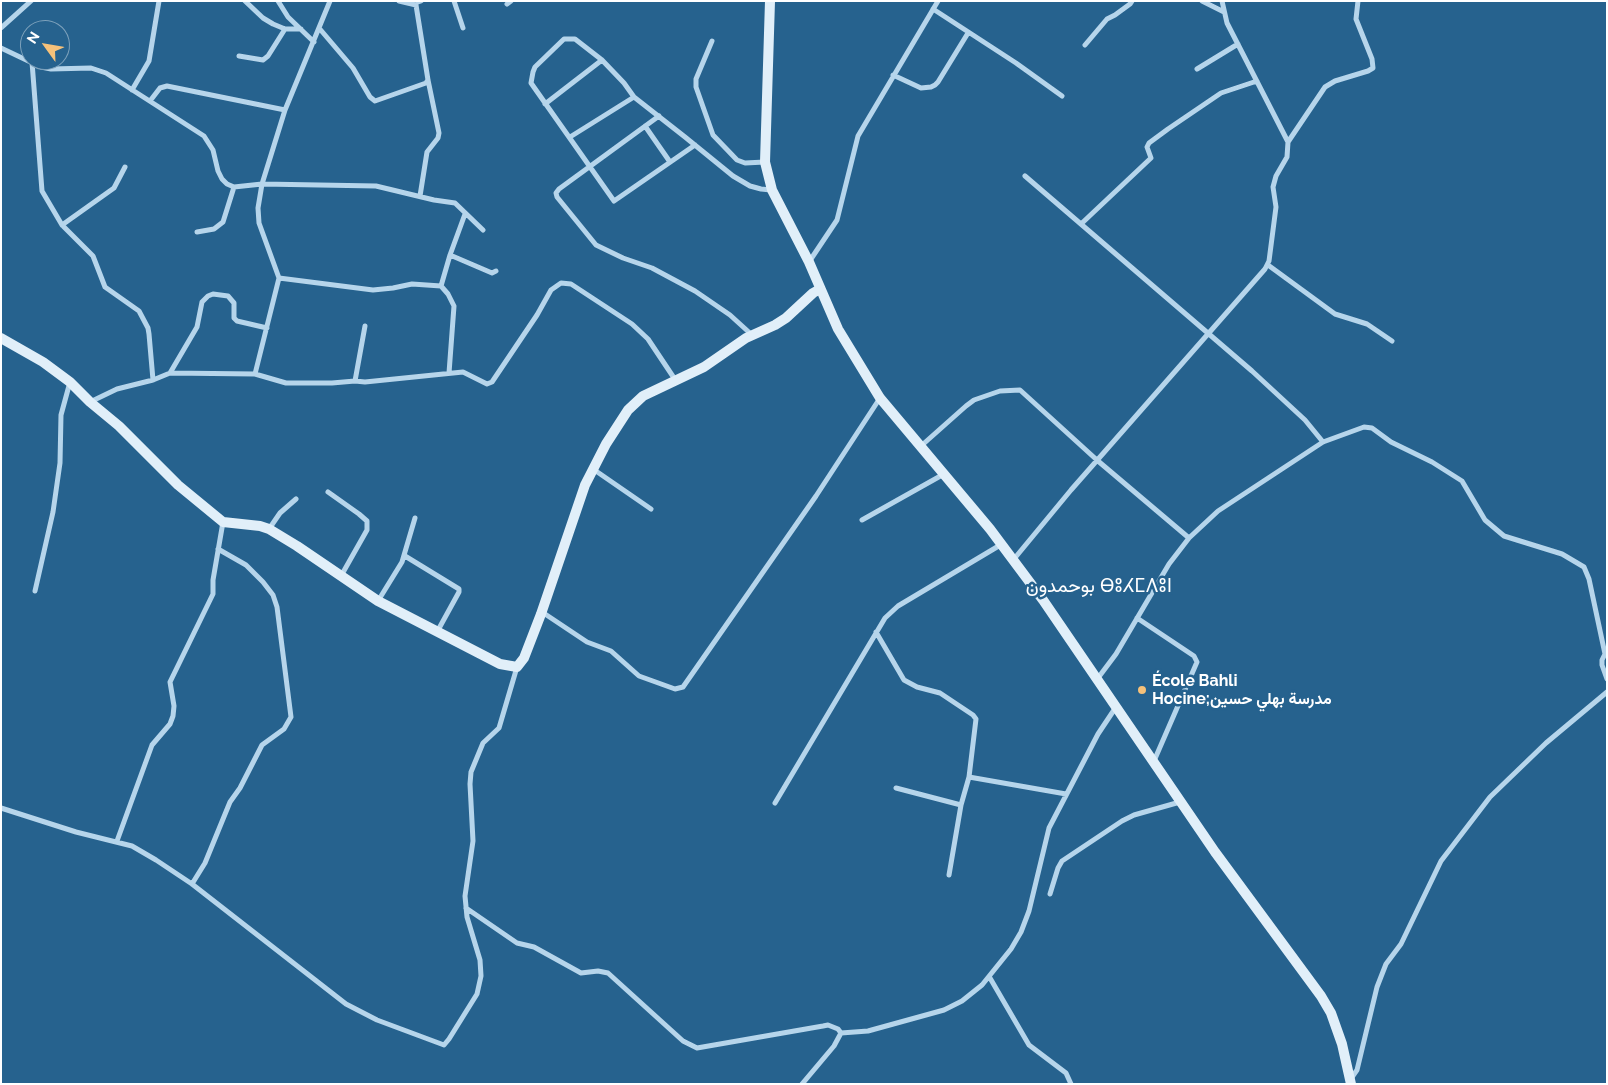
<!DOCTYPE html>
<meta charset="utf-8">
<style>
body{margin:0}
#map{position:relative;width:1608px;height:1085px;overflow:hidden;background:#26628e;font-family:Raleway,sans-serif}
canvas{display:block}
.frame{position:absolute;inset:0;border:2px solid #fff;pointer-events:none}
.north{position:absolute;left:20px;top:20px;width:50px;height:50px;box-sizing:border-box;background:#26628e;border:1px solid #7da1bb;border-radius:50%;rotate:302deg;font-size:14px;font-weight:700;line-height:20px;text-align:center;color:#fff}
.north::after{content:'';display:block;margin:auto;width:18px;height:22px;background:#f5c17a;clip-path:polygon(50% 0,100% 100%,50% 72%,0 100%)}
</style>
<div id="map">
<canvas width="1608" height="1085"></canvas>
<div class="frame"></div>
<div class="north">N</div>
</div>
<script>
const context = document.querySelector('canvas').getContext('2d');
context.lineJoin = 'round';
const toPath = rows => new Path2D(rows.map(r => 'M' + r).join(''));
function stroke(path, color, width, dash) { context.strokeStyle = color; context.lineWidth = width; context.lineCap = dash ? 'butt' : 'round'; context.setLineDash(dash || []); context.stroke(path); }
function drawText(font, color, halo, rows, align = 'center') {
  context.font = font + ' Raleway,Vazirmatn,"Noto Sans Tifinagh",sans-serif'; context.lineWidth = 5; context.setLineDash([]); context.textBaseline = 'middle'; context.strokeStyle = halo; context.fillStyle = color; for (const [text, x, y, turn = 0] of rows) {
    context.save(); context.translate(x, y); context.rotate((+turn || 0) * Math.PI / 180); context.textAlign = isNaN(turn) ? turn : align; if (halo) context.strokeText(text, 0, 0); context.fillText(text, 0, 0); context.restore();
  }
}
const street = toPath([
 [245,1,263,18,273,24,285,29,301,29],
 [278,1,288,17,314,42],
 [399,1,416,5,428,80,439,133,438,138,427,152,420,196],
 [454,1,463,28],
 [1202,1,1224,12],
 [418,2,421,1],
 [507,4,511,1],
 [933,9,1016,63,1062,96],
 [1,28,31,1],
 [319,28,353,68,370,97,375,101,426,83,428,80],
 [712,41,696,79,696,87,713,135,737,160,745,163,765,162],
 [1085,45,1107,19,1115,15,1130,4,1132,1],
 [1,48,41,67,51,69,91,68,106,73,204,136,213,150,218,171,222,179,227,184,234,187,262,184,376,186,434,200,455,203,483,230],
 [239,56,263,60,268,56,285,29],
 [32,62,42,191,62,225,93,256,105,287,139,311,148,328,149,334,153,380],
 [1197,69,1238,44],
 [893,75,921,88,931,87,935,85,938,82,968,33],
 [132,90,149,61,159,1],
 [150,101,160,88,167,86,285,110],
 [545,104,602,60],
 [659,116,559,189,556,193,557,197,596,245,623,258,652,268,695,291,730,315,752,335],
 [645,126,670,162],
 [570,137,634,97],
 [1288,142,1325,87,1335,81,1368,71,1373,68,1372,59,1356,19,1358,1],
 [695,145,614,201,531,83,533,72,535,67,564,39,575,39,602,60,624,83,634,97,685,137,733,176,750,186,761,189,771,190],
 [1025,176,1252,371,1305,420,1323,442],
 [1081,224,1151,158,1147,147,1149,143,1168,129,1221,93,1257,81],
 [62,225,114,188,125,167],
 [197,232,214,229,223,222,234,187],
 [450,255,492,273,496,271],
 [809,262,837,220,858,136,938,1],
 [1268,265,1335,314,1367,324,1392,341],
 [279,278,373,290,393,288,412,284,441,286],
 [170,373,197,327,202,302,208,296,213,294,228,296,234,303,234,318,237,321,267,328],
 [449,373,454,306,448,294,441,286,450,255,465,214],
 [255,374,279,278,259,223,258,208,262,184,285,110,330,1],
 [355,381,365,326],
 [90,402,117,389,153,380,170,373,255,374,286,383,332,383,355,381,365,382,463,372,487,384,492,382,537,315,551,290,561,283,571,284,632,324,648,339,676,381],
 [921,446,966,406,974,400,1000,391,1020,390,1098,461,1189,538],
 [593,469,651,509],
 [328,492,359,514,367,521,367,530,341,576],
 [862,520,944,474],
 [269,529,280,513,296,499],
 [405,556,459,589,459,592,437,632],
 [1014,559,1071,490,1265,269,1269,261,1276,207,1273,187,1276,176,1287,157,1288,142,1227,23,1222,1],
 [35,591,53,512,60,463,61,415,70,382],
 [378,601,402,562,415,518],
 [542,612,587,642,611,651,639,676,675,689,683,687,816,496,880,398],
 [1137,618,1194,656,1197,662,1154,761],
 [876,632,904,680,917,687,940,693,973,715,976,719,969,777,961,805,949,875],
 [1098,678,1116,654,1169,564,1189,538,1218,511,1323,442,1364,427,1372,428,1391,442,1432,462,1462,481,1485,520,1504,536,1562,554,1584,567,1589,579,1605,654,1602,660,1602,665,1607,679],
 [969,777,1066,794],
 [896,788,961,805],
 [775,803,885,618,898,606,1002,544],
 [1,808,76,832,132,846,156,860,192,884,346,1004,377,1020,444,1045,449,1039,477,994,481,976,480,960,467,917,465,896,473,841,470,784,471,772,483,743,499,728,517,667],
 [117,841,152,745,170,724,173,716,174,706,170,682,213,594,213,580,223,522],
 [192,884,205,863,230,802,240,788,262,745,284,729,291,717,277,607,273,595,263,582,246,565,218,549],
 [1050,894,1058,868,1062,861,1122,821,1134,815,1180,802],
 [466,908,517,943,534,947,581,973,598,971,608,973,683,1041,697,1048,823,1026,828,1025,838,1029,841,1033,868,1031,944,1010,962,1001,982,985,1011,949,1021,932,1029,911,1049,828,1098,734,1116,707],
 [990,978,1029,1045,1066,1073,1071,1084],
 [1350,1080,1357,1070,1377,987,1386,964,1401,944,1441,861,1490,797,1546,743,1607,692],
 [802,1084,834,1046,841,1033]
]);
const secondary = toPath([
 [770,1,765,162,772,190,809,262,838,329,880,398,990,529,1043,600,1215,852,1321,996,1331,1013,1342,1044,1351,1084],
 [1,338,43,362,70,382,90,402,119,426,178,485,223,522,260,526,269,529,297,546,378,601,500,664,517,667,524,658,541,614,585,485,606,444,628,410,643,396,704,367,746,338,775,325,786,318,813,293,820,289]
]);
const markers = [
 [1142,690,5,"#f5c17a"]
];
const poiNames = [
 ["École Bahli",1152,681],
 ["Hocine;مدرسة بهلي حسين",1152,699]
];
const quarterNames = [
 ["بوحمدون ⴱⵓⵃⵎⴷⵓⵏ",1099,586]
];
stroke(street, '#b6d5eb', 5);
stroke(secondary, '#e1eff9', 10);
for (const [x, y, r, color] of markers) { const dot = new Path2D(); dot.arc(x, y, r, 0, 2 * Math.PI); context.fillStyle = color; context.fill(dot); stroke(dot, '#26628e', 2); }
drawText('bold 16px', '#fff', '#26628e', poiNames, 'left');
drawText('19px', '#fff', '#26628e', quarterNames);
</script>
